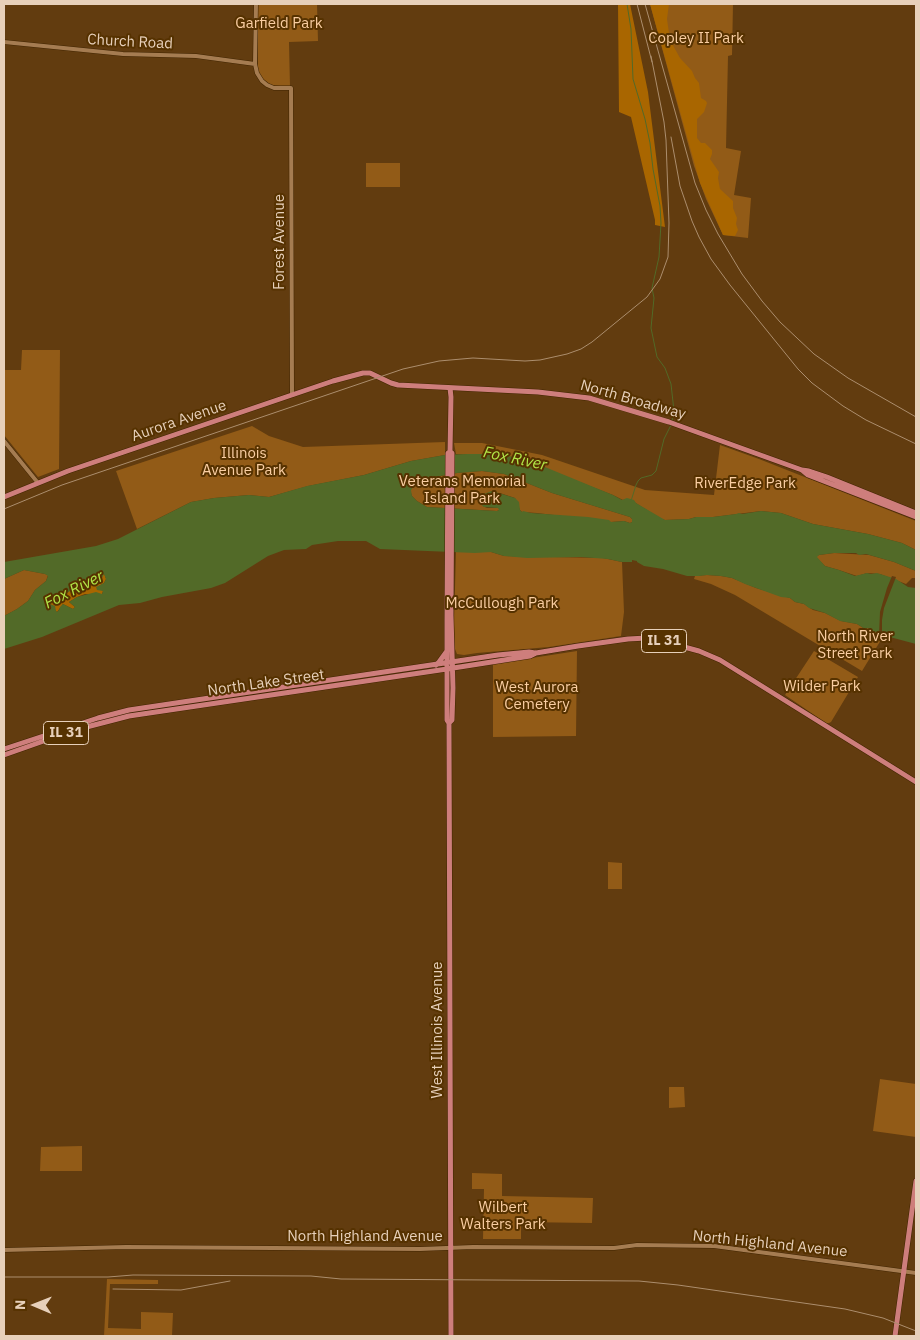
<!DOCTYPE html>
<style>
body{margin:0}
#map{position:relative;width:920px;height:1340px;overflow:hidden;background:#623c0f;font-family:"IBM Plex Sans",sans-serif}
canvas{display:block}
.frame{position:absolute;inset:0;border:5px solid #e7d0ba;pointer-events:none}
.north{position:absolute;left:10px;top:1280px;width:50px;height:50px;-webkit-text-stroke:4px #563200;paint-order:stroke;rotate:271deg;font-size:14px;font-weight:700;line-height:20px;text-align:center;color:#e7d0ba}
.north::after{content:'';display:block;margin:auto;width:18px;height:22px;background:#e7d0ba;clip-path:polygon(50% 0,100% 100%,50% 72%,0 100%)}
</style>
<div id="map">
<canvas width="920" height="1340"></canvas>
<div class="frame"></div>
<div class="north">N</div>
</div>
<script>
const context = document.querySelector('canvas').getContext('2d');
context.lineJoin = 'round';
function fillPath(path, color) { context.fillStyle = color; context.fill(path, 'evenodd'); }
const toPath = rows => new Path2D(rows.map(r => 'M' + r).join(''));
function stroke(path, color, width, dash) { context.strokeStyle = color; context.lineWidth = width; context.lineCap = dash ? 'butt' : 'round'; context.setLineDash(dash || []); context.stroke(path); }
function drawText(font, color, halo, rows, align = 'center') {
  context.font = font + ' "IBM Plex Sans",sans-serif'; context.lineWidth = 4; context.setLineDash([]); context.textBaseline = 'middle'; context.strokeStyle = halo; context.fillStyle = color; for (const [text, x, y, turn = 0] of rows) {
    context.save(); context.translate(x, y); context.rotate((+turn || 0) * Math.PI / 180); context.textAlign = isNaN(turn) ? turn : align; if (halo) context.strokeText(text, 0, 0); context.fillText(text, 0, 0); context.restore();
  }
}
const green = toPath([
 [258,4,317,4,318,41,289,42,290,87,270,85,262,79,258,72],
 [650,4,733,4,732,55,728,56,726,148,741,151,734,195,751,198,748,238,723,235,706,199,694,166],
 [366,163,400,163,400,187,366,187],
 [22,350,60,350,59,469,38,477,4,435,4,370,21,370],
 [252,426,269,436,303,447,445,442,445,455,411,461,364,475,308,486,269,497,249,495,214,498,191,502,137,529,116,471],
 [454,443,482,443,542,455,645,490,714,495,720,445,759,459,916,521,916,550,902,543,868,534,813,524,781,513,761,511,713,517,696,517,689,519,665,520,661,519,634,502,626,499,623,500,613,495,514,457,456,454],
 [482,471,504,474,552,493,630,517,632,519,632,522,630,523,624,521,611,522,537,513,522,512,520,510,515,498,500,493,483,506,487,508,499,508,499,510,497,511,427,507,417,501,412,496,410,490,414,486,424,479,457,473],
 [456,551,491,552,504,556,603,558,622,562,624,612,621,636,549,647,477,653,464,655,457,654,455,649,454,624],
 [834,553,869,555,894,562,916,571,916,578,912,578,906,584,880,574,867,573,857,576,839,570,825,566,817,558,817,556,819,555],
 [24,570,45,574,48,575,46,581,35,590,28,601,17,609,4,616,4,579],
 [707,575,721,576,732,578,756,588,790,598,795,602,804,604,813,610,825,613,841,621,857,624,865,629,868,628,870,630,884,635,862,671,735,595,711,584,694,579,695,576],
 [577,651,576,736,493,737,493,664],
 [814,651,858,677,831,722,829,723,826,723,785,695],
 [608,862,622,863,622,889,608,889],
 [880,1079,916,1084,916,1137,873,1131],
 [669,1087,684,1087,685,1107,669,1108],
 [82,1146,82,1171,40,1171,41,1147],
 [472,1173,502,1174,502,1196,593,1198,592,1223,521,1222,521,1239,483,1239,484,1189,472,1189],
 [107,1279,158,1280,158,1284,110,1284,108,1328,141,1329,141,1312,173,1313,172,1336,104,1336]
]);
const forest = toPath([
 [618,4,630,4,648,92,665,227,655,225,655,220,631,117,619,112],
 [650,4,669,4,667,19,670,40,680,58,692,71,695,78,699,83,701,98,706,101,707,103,704,112,697,119,697,138,701,143,705,143,712,150,712,154,710,159,719,172,718,178,720,189,733,201,733,208,737,218,736,224,738,230,735,236,723,235,700,183],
 [104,573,106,579,104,583,99,586,103,591,102,594,85,594,77,597,69,602,75,607,73,609,63,604,57,612,49,604,79,585]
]);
const water = toPath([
 [467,454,491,454,514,457,540,465,613,495,622,500,627,498,634,500,636,503,665,520,689,519,696,517,713,517,736,514,739,513,742,514,761,511,781,513,813,524,868,534,902,543,916,550,916,571,894,562,866,554,859,555,856,553,834,553,819,555,817,557,825,566,839,570,855,576,867,573,871,574,877,573,896,579,908,587,916,588,916,644,886,636,870,630,868,628,865,629,857,624,840,621,825,613,809,608,804,604,795,602,790,598,781,597,745,584,732,578,721,576,707,575,699,576,687,576,663,569,644,566,637,562,637,561,632,560,632,562,622,562,608,559,581,557,527,558,504,556,491,552,475,553,380,549,366,541,338,541,312,545,306,549,284,550,268,556,225,583,211,588,162,597,140,603,119,605,42,637,4,649,4,616,17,609,28,601,35,590,46,581,48,576,45,574,24,570,4,579,4,562,96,546,118,539,191,502,214,498,249,495,269,497,307,486,364,475,411,461,445,455],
 [482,471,504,474,552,493,630,517,632,519,632,522,630,523,624,521,611,522,609,520,588,517,531,513,523,511,522,512,520,510,519,502,515,498,492,491,481,495,479,503,484,507,498,508,499,510,497,511,427,507,417,501,412,496,411,490,414,486,424,479,457,473],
 [104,574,106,579,104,583,96,587,97,590,103,591,102,594,96,592,77,597,69,602,75,607,73,609,63,604,60,607,59,610,57,612,56,611,55,606,50,604,79,585,89,582,97,582,102,578]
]);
const pier = toPath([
 [892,576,896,577,884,608,882,620,882,637,879,636,880,612,887,588]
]);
const stream = toPath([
 [627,4,631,29,633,79,645,119,650,143,653,169,660,206,661,223,659,257,652,288,654,298,651,328,657,357,665,368,671,384,674,411,672,421],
 [631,501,636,485,638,481,641,478,652,475,656,471,664,439,671,425]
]);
const minor = toPath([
 [256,4,255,64,257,73,262,81,267,85,274,88,291,88,292,395],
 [4,42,123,54,196,56,255,64],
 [4,441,38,483],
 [4,1250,126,1247,420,1249,473,1247,614,1248,637,1245,714,1246,916,1273]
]);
const major = toPath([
 [450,388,451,397,450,452,448,453,447,619,447,720,449,723,451,1336],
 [802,470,809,471,827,477,916,513],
 [4,497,68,471,333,381,363,373,370,373,391,383,398,385,538,392,589,398,669,422,716,439,802,470,808,475,916,517],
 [436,665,439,662,447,651],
 [449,723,452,720,453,688,451,615,452,453,450,452],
 [4,749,98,718,129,710,498,655,529,652,535,653],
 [4,755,75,730,129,716,447,669,530,656,536,653,578,646,628,639,647,638,662,641,699,651,720,660,916,782],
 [895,1336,916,1181]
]);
const rail = toPath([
 [637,4,652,62],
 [645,4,695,183,706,210,718,234,742,274,762,301,780,322,814,354,848,378,916,417],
 [671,137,680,186,692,221,699,237,711,259,730,285,798,369,812,383,843,406,866,420,916,444],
 [4,509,62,485,403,369,439,361,473,358,525,361,540,360,567,354,581,349,592,342,647,297,660,279,668,257,669,223,666,140,664,122,651,56],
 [4,1277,108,1277,133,1275,311,1276,341,1279,639,1281,678,1285,845,1309,883,1318,916,1331],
 [113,1289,181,1290,230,1281]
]);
const shields = [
 [664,641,45],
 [66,733,45]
];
const shieldNames = [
 ["IL 31",664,641],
 ["IL 31",66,733]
];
const parkNames = [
 ["Garfield Park",279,24],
 ["Copley II Park",696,39],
 ["Illinois",244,454],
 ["Avenue Park",244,471],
 ["Veterans Memorial",462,482],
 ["Island Park",462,499],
 ["RiverEdge Park",745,484],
 ["McCullough Park",502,604],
 ["North River",855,637],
 ["Street Park",855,654],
 ["Wilder Park",822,687],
 ["West Aurora",537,688],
 ["Cemetery",537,705],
 ["Wilbert",503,1208],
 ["Walters Park",503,1225]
];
const streetNames = [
 ["Church Road",130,42,3],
 ["Forest Avenue",280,242,-90],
 ["North Broadway",633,400,16],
 ["Aurora Avenue",179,421,-19],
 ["North Lake Street",266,683,-8],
 ["West Illinois Avenue",438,1030,-90],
 ["North Highland Avenue",365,1237],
 ["North Highland Avenue",770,1244,6]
];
const waterNames = [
 ["Fox River",515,459,12],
 ["Fox River",74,590,-27]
];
fillPath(green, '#925b17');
fillPath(forest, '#a96600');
fillPath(water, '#526a28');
fillPath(pier, '#623c0f');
stroke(stream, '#526a28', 1);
stroke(minor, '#412502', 5);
stroke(major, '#412502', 6);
stroke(minor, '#a57c51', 4);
stroke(major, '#ce7e7c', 5);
stroke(rail, '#ac8e6e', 1);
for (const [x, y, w] of shields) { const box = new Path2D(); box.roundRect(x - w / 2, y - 11.5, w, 23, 4); context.fillStyle = '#563200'; context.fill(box); stroke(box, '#e7d0ba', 1); }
drawText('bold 14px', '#e7d0ba', null, shieldNames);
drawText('15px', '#facea2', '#563200', parkNames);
drawText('15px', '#e7d0ba', '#563200', streetNames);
drawText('italic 16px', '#b1e547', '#563200', waterNames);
</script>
